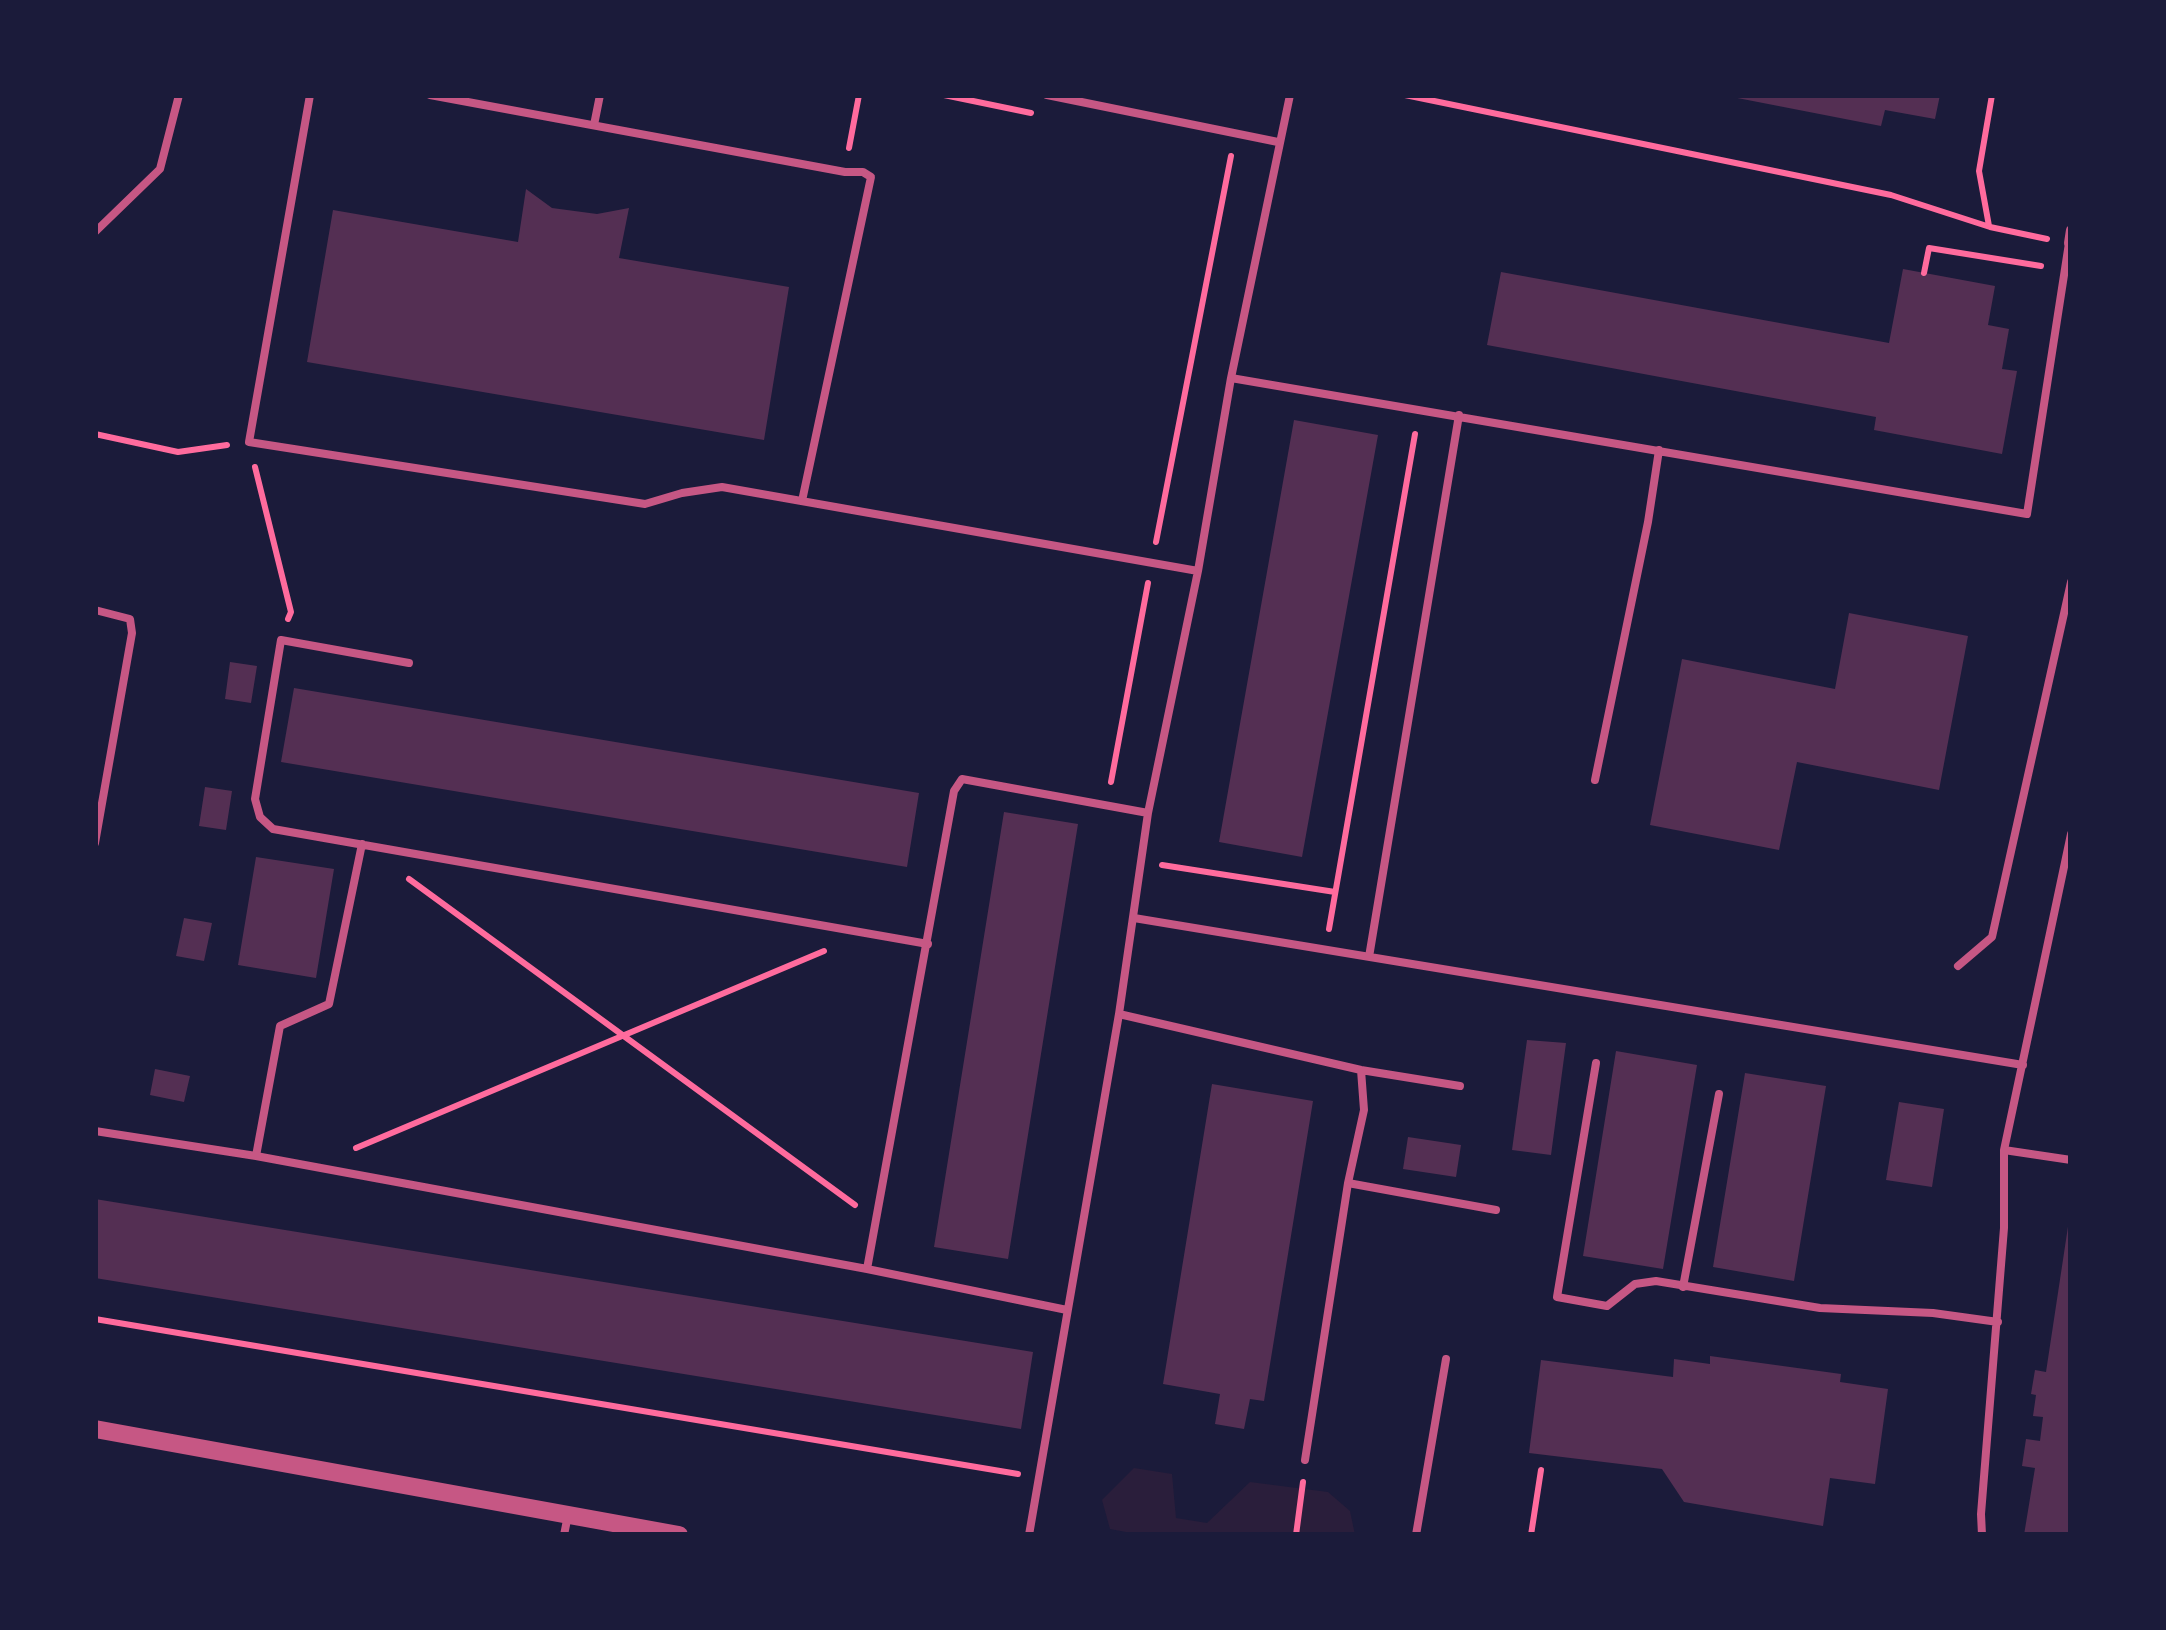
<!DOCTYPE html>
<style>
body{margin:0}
#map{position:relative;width:2166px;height:1630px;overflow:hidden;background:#1b1b3a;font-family:"IBM Plex Sans",sans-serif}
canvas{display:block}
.frame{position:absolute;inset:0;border:98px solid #1b1b3a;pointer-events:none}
</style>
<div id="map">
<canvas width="2166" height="1630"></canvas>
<div class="frame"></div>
</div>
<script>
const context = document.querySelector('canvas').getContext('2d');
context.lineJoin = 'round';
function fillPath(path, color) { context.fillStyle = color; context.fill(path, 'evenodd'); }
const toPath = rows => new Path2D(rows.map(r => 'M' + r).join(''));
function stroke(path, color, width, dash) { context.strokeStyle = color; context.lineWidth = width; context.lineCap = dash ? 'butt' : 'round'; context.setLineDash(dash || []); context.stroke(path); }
const green = toPath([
 [1134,1468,1172,1474,1176,1518,1207,1523,1250,1482,1328,1492,1350,1511,1355,1535,1142,1535,1110,1529,1102,1500]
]);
const building = toPath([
 [1722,95,1940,95,1935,119,1885,110,1881,126],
 [526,189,552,208,597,214,629,208,619,258,789,287,764,440,307,362,333,210,518,242],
 [1903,269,1995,286,1988,325,2009,329,2002,369,2017,371,2002,454,1874,430,1876,417,1487,345,1501,272,1889,343],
 [1294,420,1378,435,1302,857,1219,842],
 [1849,613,1968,636,1939,790,1797,762,1779,850,1650,825,1682,659,1835,689],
 [230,662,257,666,251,703,225,699],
 [294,688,919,793,907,867,281,762],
 [205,787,232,791,226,830,199,826],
 [1004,812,1078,824,1008,1259,934,1247],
 [256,857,334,869,316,978,238,965],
 [184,918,212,923,204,961,176,956],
 [1527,1040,1566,1043,1551,1155,1512,1150],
 [1616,1051,1697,1065,1663,1269,1583,1256],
 [155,1069,190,1076,184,1102,150,1095],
 [1745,1073,1826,1086,1794,1281,1713,1267],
 [1212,1084,1313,1101,1264,1401,1250,1399,1244,1429,1215,1424,1220,1394,1163,1384],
 [1899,1102,1944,1109,1932,1187,1886,1180],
 [1408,1137,1461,1145,1456,1177,1403,1169],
 [95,1199,1033,1352,1021,1429,95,1278],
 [2069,1220,2071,1535,2024,1535,2035,1468,2022,1466,2026,1439,2040,1441,2043,1417,2033,1416,2036,1395,2031,1394,2035,1370,2046,1372],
 [1710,1356,1841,1374,1840,1382,1888,1389,1875,1484,1830,1478,1823,1526,1684,1502,1662,1469,1529,1453,1541,1360,1673,1377,1674,1359,1710,1364]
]);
const path = toPath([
 [944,95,1031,113],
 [1405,95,1891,195,1990,227,2047,239],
 [849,148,859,95],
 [1989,226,1979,171,1992,95],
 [1924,273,1929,248,2041,266],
 [95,434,178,452,227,445],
 [255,467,291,612,288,619],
 [1156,542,1231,156],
 [1111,782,1148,583],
 [1162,865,1335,892],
 [409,879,855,1205],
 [1329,929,1415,434],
 [356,1148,824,951],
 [95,1319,1018,1474],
 [1296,1535,1303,1482],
 [1531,1535,1541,1470]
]);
const service = toPath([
 [310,95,249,442,645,504,682,493,722,487,1198,571],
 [430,95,845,172,863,172,871,177,802,501],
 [1047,95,1278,142],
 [594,125,600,95],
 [95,232,160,169,179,95],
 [1231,378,2027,514,2069,243],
 [95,610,130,619,132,633,95,843],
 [409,663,281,640,255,799,260,817,273,829,928,944],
 [1595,780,1648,522,1659,450],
 [1134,918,2023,1065],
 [1369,957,1459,415],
 [1958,966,1992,937,2071,582],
 [1119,1014,1361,1070,1460,1086],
 [1596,1063,1557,1297,1607,1306,1635,1284,1656,1281,1820,1308,1933,1313,1998,1322],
 [95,1131,256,1156,867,1269,1067,1310],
 [2004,1150,2071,1160],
 [256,1156,280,1026,329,1004,362,844],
 [1348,1183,1496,1210],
 [867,1269,954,791,962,779,1148,813],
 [1683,1287,1719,1094],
 [1305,1460,1348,1183,1364,1110,1361,1070],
 [564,1535,568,1515],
 [1029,1535,1119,1014,1148,813,1198,571,1231,378,1290,95],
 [1416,1535,1446,1359],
 [1982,1535,1981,1514,2004,1228,2004,1150,2071,834]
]);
const minor = toPath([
 [2069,243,2071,230]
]);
const tertiary = toPath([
 [95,1429,679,1535]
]);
fillPath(green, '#2a1e3b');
fillPath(building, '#542f53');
stroke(path, '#ff6b9d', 6);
stroke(service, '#c65784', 8);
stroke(minor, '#c65784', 10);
stroke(tertiary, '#c65784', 18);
</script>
